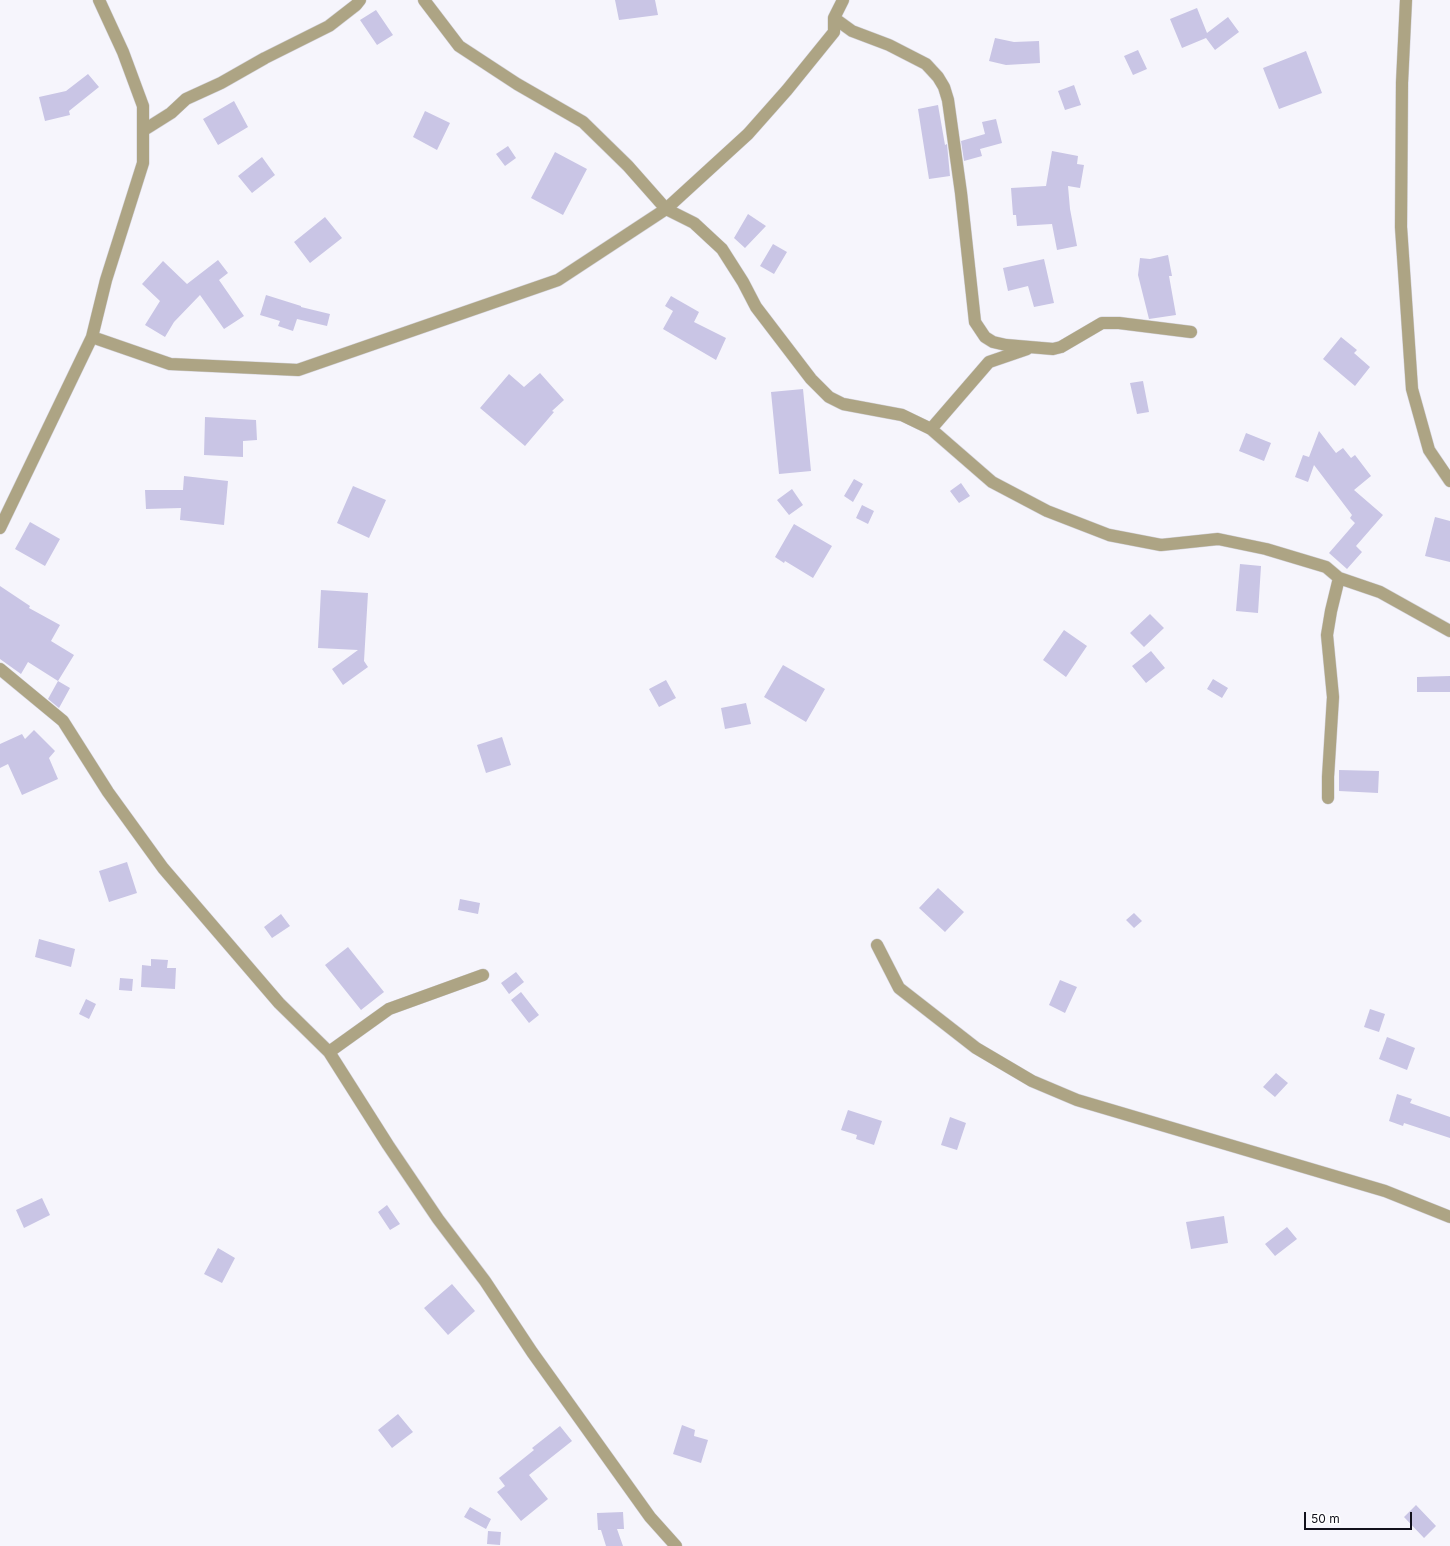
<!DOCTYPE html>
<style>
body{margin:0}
#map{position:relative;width:1450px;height:1546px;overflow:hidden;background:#f6f5fc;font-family:Inter,sans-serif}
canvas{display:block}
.scale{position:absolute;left:1304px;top:1512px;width:108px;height:18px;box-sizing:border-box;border:2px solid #12111c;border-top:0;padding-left:5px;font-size:12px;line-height:14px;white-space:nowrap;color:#12111c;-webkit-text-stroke:3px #fff;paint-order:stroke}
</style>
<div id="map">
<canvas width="1450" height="1546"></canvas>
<div class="scale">50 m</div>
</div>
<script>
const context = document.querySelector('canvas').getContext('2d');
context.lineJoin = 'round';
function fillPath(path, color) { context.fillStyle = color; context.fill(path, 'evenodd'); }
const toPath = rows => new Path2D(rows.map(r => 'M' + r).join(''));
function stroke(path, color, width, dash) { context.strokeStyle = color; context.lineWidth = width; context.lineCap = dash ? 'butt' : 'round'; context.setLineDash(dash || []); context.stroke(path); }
const building = toPath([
 [615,0,655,0,658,15,619,20],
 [1197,8,1207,33,1228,17,1239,32,1215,50,1206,38,1182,48,1170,19],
 [376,10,393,35,377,45,360,20],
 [995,38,1014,42,1039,41,1040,63,1006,65,989,61],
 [1138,50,1147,69,1133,75,1124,56],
 [1306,51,1322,93,1279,109,1263,68],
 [88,74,99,87,69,111,70,115,45,121,39,97,66,91],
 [1074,85,1081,105,1065,110,1058,91],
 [234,101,248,127,218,145,203,119],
 [938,105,945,145,947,144,950,176,929,179,918,109],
 [425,111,450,123,437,150,413,137],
 [996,119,1002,143,980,149,982,156,964,161,961,141,985,134,982,122],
 [508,146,516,158,505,166,496,154],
 [1052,151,1078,156,1077,164,1084,165,1080,188,1068,186,1070,209,1077,246,1057,250,1052,224,1017,226,1016,215,1013,215,1011,188,1046,186],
 [555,152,587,169,563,215,531,198],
 [262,157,275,175,252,193,238,176],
 [748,214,766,226,745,248,734,238],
 [325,217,342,238,310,263,294,242],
 [773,244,787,252,774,274,760,266],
 [1168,255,1172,276,1169,276,1176,315,1149,319,1138,275,1140,258,1150,259],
 [1044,259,1054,303,1034,307,1028,286,1008,291,1003,268],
 [218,260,228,273,219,280,244,316,224,329,200,295,174,322,165,337,145,325,160,301,142,284,163,261,187,284],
 [266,295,301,306,301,307,330,314,327,326,297,319,293,331,278,326,280,321,260,315],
 [671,296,699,312,694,322,726,338,716,360,663,329,673,311,665,306],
 [1341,337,1357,350,1354,353,1370,367,1355,386,1323,359],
 [540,373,564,400,552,411,554,412,525,446,480,408,509,374,524,387],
 [1143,381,1149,412,1137,414,1130,383],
 [803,389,811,471,779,474,771,392],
 [205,417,256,420,257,440,243,441,243,457,204,455],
 [1319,431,1336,453,1343,448,1351,458,1355,455,1371,476,1354,490,1383,515,1356,546,1362,552,1347,569,1329,553,1355,523,1350,518,1352,515,1314,465,1308,482,1295,477,1303,455,1309,457],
 [1246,433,1271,443,1264,461,1239,451],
 [184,476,228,481,224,525,180,520,181,508,146,509,145,490,183,490],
 [854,479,863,484,853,502,844,496],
 [961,483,970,496,959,503,950,491],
 [353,486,386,500,369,538,337,523],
 [792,489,803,505,789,515,777,500],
 [862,505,874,511,868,524,856,518],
 [1435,517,1450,521,1450,562,1425,556],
 [30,522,60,539,45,566,15,549],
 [794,524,832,546,813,578,785,561,784,563,775,557],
 [1240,564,1261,566,1258,613,1236,611],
 [0,586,30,606,29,608,60,625,51,641,74,655,58,681,70,688,59,708,48,699,58,681,28,662,21,674,0,659],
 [321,590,368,593,364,661,368,667,343,685,332,669,358,650,318,648],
 [1150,614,1164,628,1144,647,1130,633],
 [1064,630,1087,646,1066,677,1043,660],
 [1151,651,1165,668,1146,683,1132,666],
 [783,665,825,689,806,722,764,697],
 [1450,676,1450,692,1417,692,1417,677],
 [1213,679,1228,688,1222,698,1207,689],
 [666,680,676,698,659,707,649,689],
 [746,703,751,724,725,729,721,708],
 [34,730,55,751,49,758,58,779,22,795,8,764,0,768,0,744,22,734,25,739],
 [502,737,511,765,486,773,477,745],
 [1339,770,1379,771,1378,793,1339,791],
 [127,862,137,893,109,902,99,871],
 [938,888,964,912,945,932,919,908],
 [460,899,480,903,478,914,458,910],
 [1134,913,1142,921,1134,928,1126,920],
 [281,914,290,926,272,938,264,927],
 [39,939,75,949,71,967,35,957],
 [348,947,384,992,361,1010,325,965],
 [151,959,168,960,167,968,176,968,175,989,141,987,142,965,151,966],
 [516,972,524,982,509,994,501,983],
 [120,978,133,979,132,991,119,990],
 [1060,980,1077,987,1065,1013,1049,1005],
 [521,992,539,1015,529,1023,511,1000],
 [86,999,96,1004,89,1019,79,1014],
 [1370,1009,1385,1014,1379,1032,1364,1027],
 [1387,1037,1415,1048,1407,1070,1379,1059],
 [1276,1073,1288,1083,1275,1097,1263,1087],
 [1397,1094,1412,1099,1410,1103,1450,1117,1450,1138,1404,1123,1403,1126,1389,1121],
 [848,1110,882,1121,874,1145,856,1139,857,1135,841,1130],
 [950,1117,966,1123,957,1150,941,1145],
 [42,1198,50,1215,24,1228,16,1210],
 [387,1205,400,1224,390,1230,378,1212],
 [1224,1216,1228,1243,1191,1249,1186,1222],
 [1287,1227,1297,1239,1275,1256,1265,1244],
 [218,1248,235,1258,222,1283,204,1274],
 [452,1284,475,1311,448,1335,424,1308],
 [398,1414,413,1432,392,1448,378,1430],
 [682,1425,695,1430,694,1436,708,1440,701,1463,673,1454],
 [560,1426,572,1441,529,1475,548,1499,521,1521,497,1492,505,1486,499,1478,534,1450,532,1448],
 [1416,1505,1436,1526,1424,1538,1404,1517],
 [470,1507,491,1519,486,1529,464,1517],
 [623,1512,624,1529,617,1529,623,1546,606,1546,601,1530,598,1530,597,1513],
 [488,1531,501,1532,500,1545,487,1544]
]);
const minor = toPath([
 [424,0,459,46,517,84,583,122,628,166,666,209,694,223,722,249,743,282,756,307,811,379,829,397,843,404,902,415,931,429,992,482,1047,511,1109,535,1161,545,1218,539,1266,549,1326,567,1339,578,1380,592,1450,631],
 [1406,0,1402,83,1401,227,1412,389,1429,450,1450,481],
 [834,18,852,31,889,45,926,64,938,77,944,87,948,100,961,193,975,322,985,337,993,342,1006,345,1053,349,1061,347,1102,323,1119,323,1191,332],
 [144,130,171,113,186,99,221,83,265,58,329,26,356,5,360,0],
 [92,337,170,364,298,370,558,280,666,209,748,134,787,90,834,32,834,18,843,0],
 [931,429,989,362,1027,349],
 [0,528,92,337,106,280,143,163,143,106,123,52,99,0],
 [0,669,63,721,108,792,163,868,279,1003,329,1052,388,1145,438,1219,485,1281,532,1352,650,1517,676,1546],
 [1328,798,1328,777,1333,697,1327,635,1331,611,1339,578],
 [877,945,899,988,976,1048,1032,1081,1077,1100,1385,1191,1450,1217],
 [329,1052,389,1009,483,975]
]);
fillPath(building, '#c9c5e5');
stroke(minor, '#d2d1d8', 13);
stroke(minor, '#ada484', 12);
</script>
